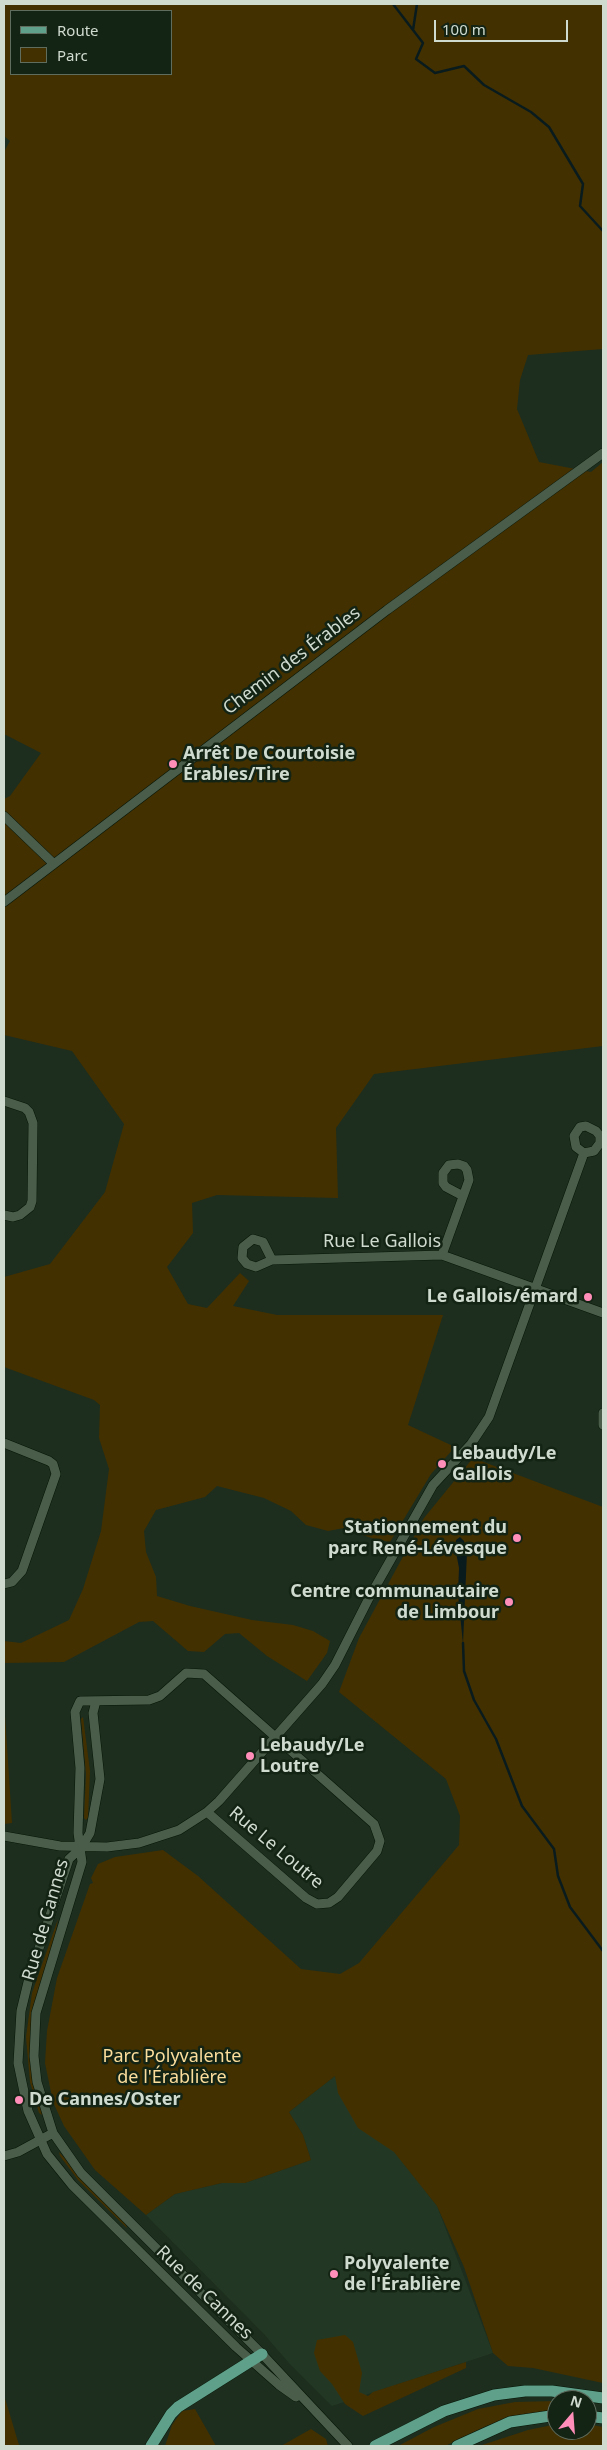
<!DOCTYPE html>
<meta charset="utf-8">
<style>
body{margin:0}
#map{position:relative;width:607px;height:2450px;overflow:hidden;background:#1d2e1e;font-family:"Noto Sans",sans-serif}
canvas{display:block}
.frame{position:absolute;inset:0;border:5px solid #d0dbd0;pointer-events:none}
.legend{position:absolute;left:10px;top:10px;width:162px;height:65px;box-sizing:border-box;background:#142414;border:1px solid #5f6d5f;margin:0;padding:6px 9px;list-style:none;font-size:15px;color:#d0dbd0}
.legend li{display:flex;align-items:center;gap:10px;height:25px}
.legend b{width:25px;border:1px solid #5f6d5f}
.north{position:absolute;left:547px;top:2390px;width:50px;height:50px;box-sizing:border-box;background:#142414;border:1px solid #5f6d5f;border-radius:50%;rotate:18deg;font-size:14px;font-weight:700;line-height:20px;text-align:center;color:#d0dbd0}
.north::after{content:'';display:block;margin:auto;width:18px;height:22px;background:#ff8eb9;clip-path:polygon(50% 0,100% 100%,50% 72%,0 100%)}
.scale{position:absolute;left:434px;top:20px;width:134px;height:22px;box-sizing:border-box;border:2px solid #d0dbd0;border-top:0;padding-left:6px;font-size:15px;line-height:18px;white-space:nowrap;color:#d0dbd0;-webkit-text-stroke:4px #142414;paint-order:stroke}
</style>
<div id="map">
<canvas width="607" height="2450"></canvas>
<div class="frame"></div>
<ul class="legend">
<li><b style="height:6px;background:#5ea08a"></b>Route</li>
<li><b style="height:14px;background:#433000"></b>Parc</li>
</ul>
<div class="north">N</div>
<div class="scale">100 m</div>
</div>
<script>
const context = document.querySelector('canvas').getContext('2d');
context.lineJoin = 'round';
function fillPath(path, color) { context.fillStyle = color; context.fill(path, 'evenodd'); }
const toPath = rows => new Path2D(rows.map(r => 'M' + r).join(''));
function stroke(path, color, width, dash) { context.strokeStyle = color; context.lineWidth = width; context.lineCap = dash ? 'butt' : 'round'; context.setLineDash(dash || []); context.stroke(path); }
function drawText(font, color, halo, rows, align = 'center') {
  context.font = font + ' "Noto Sans",sans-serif'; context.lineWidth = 5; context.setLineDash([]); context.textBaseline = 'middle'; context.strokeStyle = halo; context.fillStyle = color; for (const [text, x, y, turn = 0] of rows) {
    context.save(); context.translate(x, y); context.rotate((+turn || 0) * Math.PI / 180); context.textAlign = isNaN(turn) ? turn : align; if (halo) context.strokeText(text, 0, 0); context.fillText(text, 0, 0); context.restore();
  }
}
const built = toPath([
 [335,2076,437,2206,493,2353,332,2406,289,2363,264,2334,146,2215,175,2194,222,2183,245,2183,311,2160,303,2135,289,2112]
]);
const green = toPath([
 [4,4,603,4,603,349,528,355,520,380,517,409,539,462,591,472,603,462,603,1046,374,1074,336,1128,338,1198,217,1195,192,1203,193,1233,167,1267,188,1304,207,1308,240,1273,249,1281,233,1306,277,1315,443,1315,408,1425,455,1447,431,1474,390,1542,374,1539,344,1528,328,1531,306,1525,291,1511,264,1498,217,1486,205,1497,156,1510,144,1531,146,1552,156,1577,157,1596,190,1606,252,1620,293,1625,313,1631,330,1641,327,1653,307,1681,267,1656,239,1633,225,1634,204,1652,188,1651,153,1621,139,1622,64,1662,4,1663,4,1641,21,1643,69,1620,83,1589,101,1531,109,1469,99,1438,100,1405,94,1400,4,1367,4,1277,50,1264,105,1192,124,1124,72,1051,4,1035,4,799,10,796,41,753,4,734,4,152,10,141,4,136],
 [11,11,171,11,171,74,11,74],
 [473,1458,603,1507,603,2383,533,2368,508,2366,493,2353,464,2267,437,2206,394,2152,358,2128,338,2093,335,2076,289,2112,303,2135,311,2160,245,2183,222,2183,175,2194,146,2215,95,2170,64,2126,53,2102,45,2063,47,2031,57,1978,90,1884,93,1883,91,1878,98,1864,115,1857,163,1850,198,1876,301,1969,340,1974,359,1963,459,1845,460,1816,446,1779,339,1692,359,1638,406,1551,424,1518],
 [4,1700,12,1823,4,1824],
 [83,1717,90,1771,88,1818,86,1820,84,1818,86,1774,81,1719],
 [58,1919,54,1942,33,2007,31,2029,42,2115,39,2113,30,2082,26,2037,32,1993],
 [59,2152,125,2222,127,2228,78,2180,60,2156],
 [345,2335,353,2342,362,2373,359,2392,368,2396,373,2392,466,2362,466,2368,363,2416,345,2404,332,2384,320,2371,314,2353,317,2340],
 [4,2395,19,2445,22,2446,4,2446],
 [557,2401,557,2409,515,2417,486,2426,445,2446,398,2446,434,2427,478,2409,515,2402],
 [195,2409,216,2446,165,2446,172,2425,182,2411],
 [557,2424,557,2430,587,2430,587,2424,603,2427,603,2446,479,2446,528,2430],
 [311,2429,326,2439,328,2446,281,2446]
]);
const water = toPath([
 [460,1537,464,1541,467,1552,463,1644,458,1594,459,1568,455,1547,456,1540]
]);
const stream = toPath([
 [393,4,423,43,416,59,435,73,464,66,484,85,531,112,549,127,583,184,580,206,603,231],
 [413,30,417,4],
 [463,1643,464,1671,474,1700,496,1739,522,1806,554,1849,558,1876,570,1907,603,1951]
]);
const minor = toPath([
 [4,816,54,864],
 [4,902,387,610,603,453],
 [4,1101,25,1108,29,1112,33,1123,32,1201,30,1207,20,1215,13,1217,4,1215],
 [442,1255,469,1180,467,1170,464,1166,458,1164,449,1165,443,1173,443,1183,446,1187,463,1196],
 [272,1260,256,1267,247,1264,242,1258,243,1247,253,1239,263,1242,272,1260,442,1255,603,1313],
 [603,1413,603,1425],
 [4,1443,49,1461,53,1464,56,1474,22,1571,12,1582,4,1584],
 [96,1701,93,1713,100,1779,90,1833,81,1848,69,1859,29,1978,21,2011,18,2063,28,2111,47,2154,72,2185,236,2347,279,2385,296,2397],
 [207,1812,306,1898,317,1904,329,1903,338,1897,377,1851,380,1841,374,1824,204,1674,186,1673,160,1696,149,1700,80,1701,75,1712,80,1768,78,1833,82,1862,36,2013,34,2056,37,2082,53,2133,81,2173,262,2354,348,2446],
 [4,1836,60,1846,107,1847,139,1843,179,1830,207,1812,219,1801,322,1684,335,1665,369,1598,433,1485,471,1444,489,1417,584,1153,594,1151,600,1143,600,1136,596,1131,586,1126,580,1127,574,1136,576,1147,584,1153],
 [4,2156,18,2152,53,2133]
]);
const major = toPath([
 [587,2416,603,2418],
 [151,2446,171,2414,178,2407,262,2354],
 [375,2446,444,2411,494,2395,525,2391,552,2391,603,2398],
 [457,2446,510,2422,557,2415]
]);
const markers = [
 [173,764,5,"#ff8eb9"],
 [588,1297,5,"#ff8eb9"],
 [442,1464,5,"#ff8eb9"],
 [517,1538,5,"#ff8eb9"],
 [509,1602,5,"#ff8eb9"],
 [250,1756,5,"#ff8eb9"],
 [19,2100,5,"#ff8eb9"],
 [334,2274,5,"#ff8eb9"]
];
const streetNames = [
 ["Chemin des Érables",292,661,-37],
 ["Rue Le Gallois",382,1242],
 ["Rue Le Loutre",276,1848,40],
 ["Rue de Cannes",46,1920,-74],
 ["Rue de Cannes",204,2293,44]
];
const poiNames = [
 ["Arrêt De Courtoisie",183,754],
 ["Érables/Tire",183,775],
 ["Le Gallois/émard",578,1297,"right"],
 ["Lebaudy/Le",452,1454],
 ["Gallois",452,1475],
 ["Stationnement du",507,1528,"right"],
 ["parc René-Lévesque",507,1549,"right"],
 ["Centre communautaire",499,1592,"right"],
 ["de Limbour",499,1613,"right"],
 ["Lebaudy/Le",260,1746],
 ["Loutre",260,1767],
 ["De Cannes/Oster",29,2100],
 ["Polyvalente",344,2264],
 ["de l'Érablière",344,2285]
];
const parkNames = [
 ["Parc Polyvalente",172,2057],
 ["de l'Érablière",172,2078]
];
fillPath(built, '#233824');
fillPath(green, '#433000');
fillPath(water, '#091b1d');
stroke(stream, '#091b1d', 2.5);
stroke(minor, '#061607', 10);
stroke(major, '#061607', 12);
stroke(minor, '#4a5c4a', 9);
stroke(major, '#5ea08a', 11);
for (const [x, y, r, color] of markers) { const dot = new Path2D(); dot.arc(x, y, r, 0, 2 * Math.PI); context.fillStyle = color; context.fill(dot); stroke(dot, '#142414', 2); }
drawText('18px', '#d0dbd0', '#142414', streetNames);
drawText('bold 18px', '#d0dbd0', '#142414', poiNames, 'left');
drawText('18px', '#fbdd9c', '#142414', parkNames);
</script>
